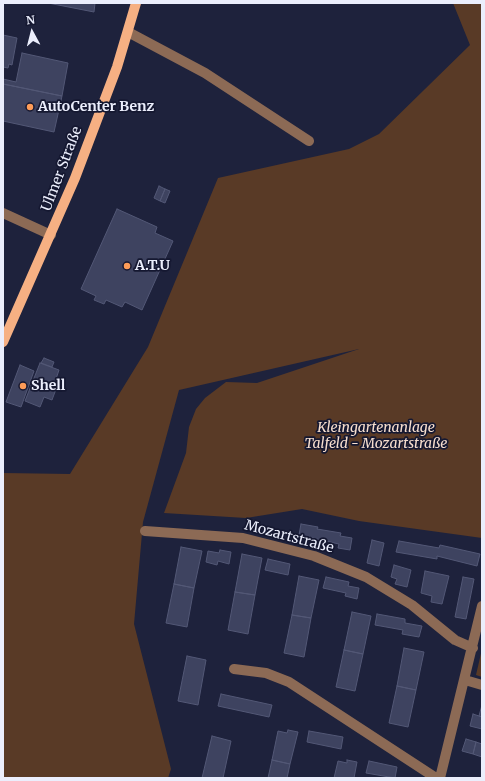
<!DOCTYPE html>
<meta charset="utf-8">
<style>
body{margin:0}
#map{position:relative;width:485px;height:781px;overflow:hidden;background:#1e223c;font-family:Merriweather,serif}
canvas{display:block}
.frame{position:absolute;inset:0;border:4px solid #ebeefc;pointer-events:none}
.north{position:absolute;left:12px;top:12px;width:40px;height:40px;-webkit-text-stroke:3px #151831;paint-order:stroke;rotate:353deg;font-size:11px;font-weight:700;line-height:16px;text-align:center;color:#ebeefc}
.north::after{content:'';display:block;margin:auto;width:14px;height:18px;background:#ebeefc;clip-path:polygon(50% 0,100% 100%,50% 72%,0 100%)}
</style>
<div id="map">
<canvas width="485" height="781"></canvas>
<div class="frame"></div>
<div class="north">N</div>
</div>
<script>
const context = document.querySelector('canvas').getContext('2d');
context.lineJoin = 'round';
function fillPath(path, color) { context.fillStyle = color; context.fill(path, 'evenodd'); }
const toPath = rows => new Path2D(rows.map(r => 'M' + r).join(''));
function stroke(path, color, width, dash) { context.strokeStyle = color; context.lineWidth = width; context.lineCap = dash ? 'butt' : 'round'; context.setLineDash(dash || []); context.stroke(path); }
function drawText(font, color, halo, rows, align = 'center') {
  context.font = font + ' Merriweather,serif'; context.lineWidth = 3.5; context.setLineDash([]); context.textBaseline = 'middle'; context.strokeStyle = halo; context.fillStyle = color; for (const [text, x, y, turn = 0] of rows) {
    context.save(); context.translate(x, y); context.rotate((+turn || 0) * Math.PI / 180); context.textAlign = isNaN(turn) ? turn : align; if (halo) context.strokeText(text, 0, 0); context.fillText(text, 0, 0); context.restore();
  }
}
const green = toPath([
 [453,3,482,3,482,538,359,521,302,509,246,518,164,513,186,453,189,427,196,409,205,398,226,382,257,383,359,349,179,390,143,522,134,624,171,769,168,778,3,778,3,473,70,474,148,347,218,178,349,149,379,134,470,45],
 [482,649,482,677,476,675]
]);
const building = toPath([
 [48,3,95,3,94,12,48,3],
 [3,35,17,38,12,65,9,64,8,68,3,67,3,35],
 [22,53,68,63,62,96,3,84,3,79,16,82,22,53],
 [3,84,62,96,54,132,3,121,3,84],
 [159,186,165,189,160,201,154,198,159,186],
 [165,189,170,191,165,203,160,201,165,189],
 [117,209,157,227,155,233,173,241,142,310,125,302,122,307,106,300,104,304,94,300,96,296,81,289,117,209],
 [44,358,54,362,52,367,41,363,44,358],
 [40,363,59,370,56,379,59,381,52,400,44,397,40,407,25,401,40,363],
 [20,365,34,371,21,407,6,402,20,365],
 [301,524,318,527,317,529,341,533,340,536,352,538,350,550,338,548,339,544,299,535,301,524],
 [372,540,384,543,379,566,367,563,372,540],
 [399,541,439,548,440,545,480,554,477,566,437,556,437,559,396,552,399,541],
 [181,547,202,551,194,588,174,584,181,547],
 [220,550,231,552,229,564,218,561,217,565,206,562,208,551,219,553,220,550],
 [242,554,262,558,255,595,235,592,242,554],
 [268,559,290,564,288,575,265,570,268,559],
 [394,565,411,570,407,587,395,584,397,579,391,577,394,565],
 [425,571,449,576,442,604,431,602,432,596,421,593,425,571],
 [299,576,319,580,311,618,292,615,299,576],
 [326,577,349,582,348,586,359,588,357,599,345,596,346,593,323,588,326,577],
 [463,577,474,579,466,619,455,617,463,577],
 [174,584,194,588,187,627,166,623,174,584],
 [235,592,255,595,248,634,228,630,235,592],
 [352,612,371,616,363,654,344,650,352,612],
 [377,614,405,619,405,623,422,626,419,637,402,634,403,630,375,625,377,614],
 [292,615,311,618,304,657,284,653,292,615],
 [404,648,424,652,416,690,397,686,404,648],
 [344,650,363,654,355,691,336,687,344,650],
 [187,656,206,660,198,705,178,701,187,656],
 [397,686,416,690,408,727,389,723,397,686],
 [221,694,272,705,269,717,218,706,221,694],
 [482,705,482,717,479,716,482,705],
 [473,714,482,717,482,729,470,726,473,714],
 [288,730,298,732,290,764,272,760,278,731,287,733,288,730],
 [309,731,343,737,341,749,307,742,309,731],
 [212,736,231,741,223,778,202,778,212,736],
 [466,739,476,742,473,754,462,751,466,739],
 [476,742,482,744,482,757,473,754,476,742],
 [272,760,290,764,287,778,268,778,272,760],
 [347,760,357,762,354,778,334,778,338,761,347,763,347,760],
 [369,761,397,767,395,778,366,773,369,761]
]);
const minor = toPath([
 [128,32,205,73,309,141],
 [3,213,51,235],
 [145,531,243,538,314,556,366,577,412,605,455,640,473,648],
 [234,669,266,673,289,682,436,778],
 [465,680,482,685],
 [440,778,482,606]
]);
const major = toPath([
 [3,342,75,178,117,67,136,3]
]);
const markers = [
 [30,107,4,"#fe9c58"],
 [127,266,4,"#fe9c58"],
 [23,386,4,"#fe9c58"]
];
const poiNames = [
 ["AutoCenter Benz",38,107],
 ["A.T.U",135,266],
 ["Shell",31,386]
];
const streetNames = [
 ["Ulmer Straße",62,169,-69],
 ["Mozartstraße",289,537,15]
];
const parkNames = [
 ["Kleingartenanlage",376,428],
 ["Talfeld - Mozartstraße",376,444]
];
fillPath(green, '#593a26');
fillPath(building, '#3e4360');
stroke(building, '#535876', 1);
stroke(minor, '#8c6a55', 10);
stroke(major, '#f6b083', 10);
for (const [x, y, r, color] of markers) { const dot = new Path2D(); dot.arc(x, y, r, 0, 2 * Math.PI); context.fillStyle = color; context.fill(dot); stroke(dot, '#151831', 1.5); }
drawText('bold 14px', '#ebeefc', '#151831', poiNames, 'left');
drawText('14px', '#ebeefc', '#151831', streetNames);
drawText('italic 14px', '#f7dece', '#151831', parkNames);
</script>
